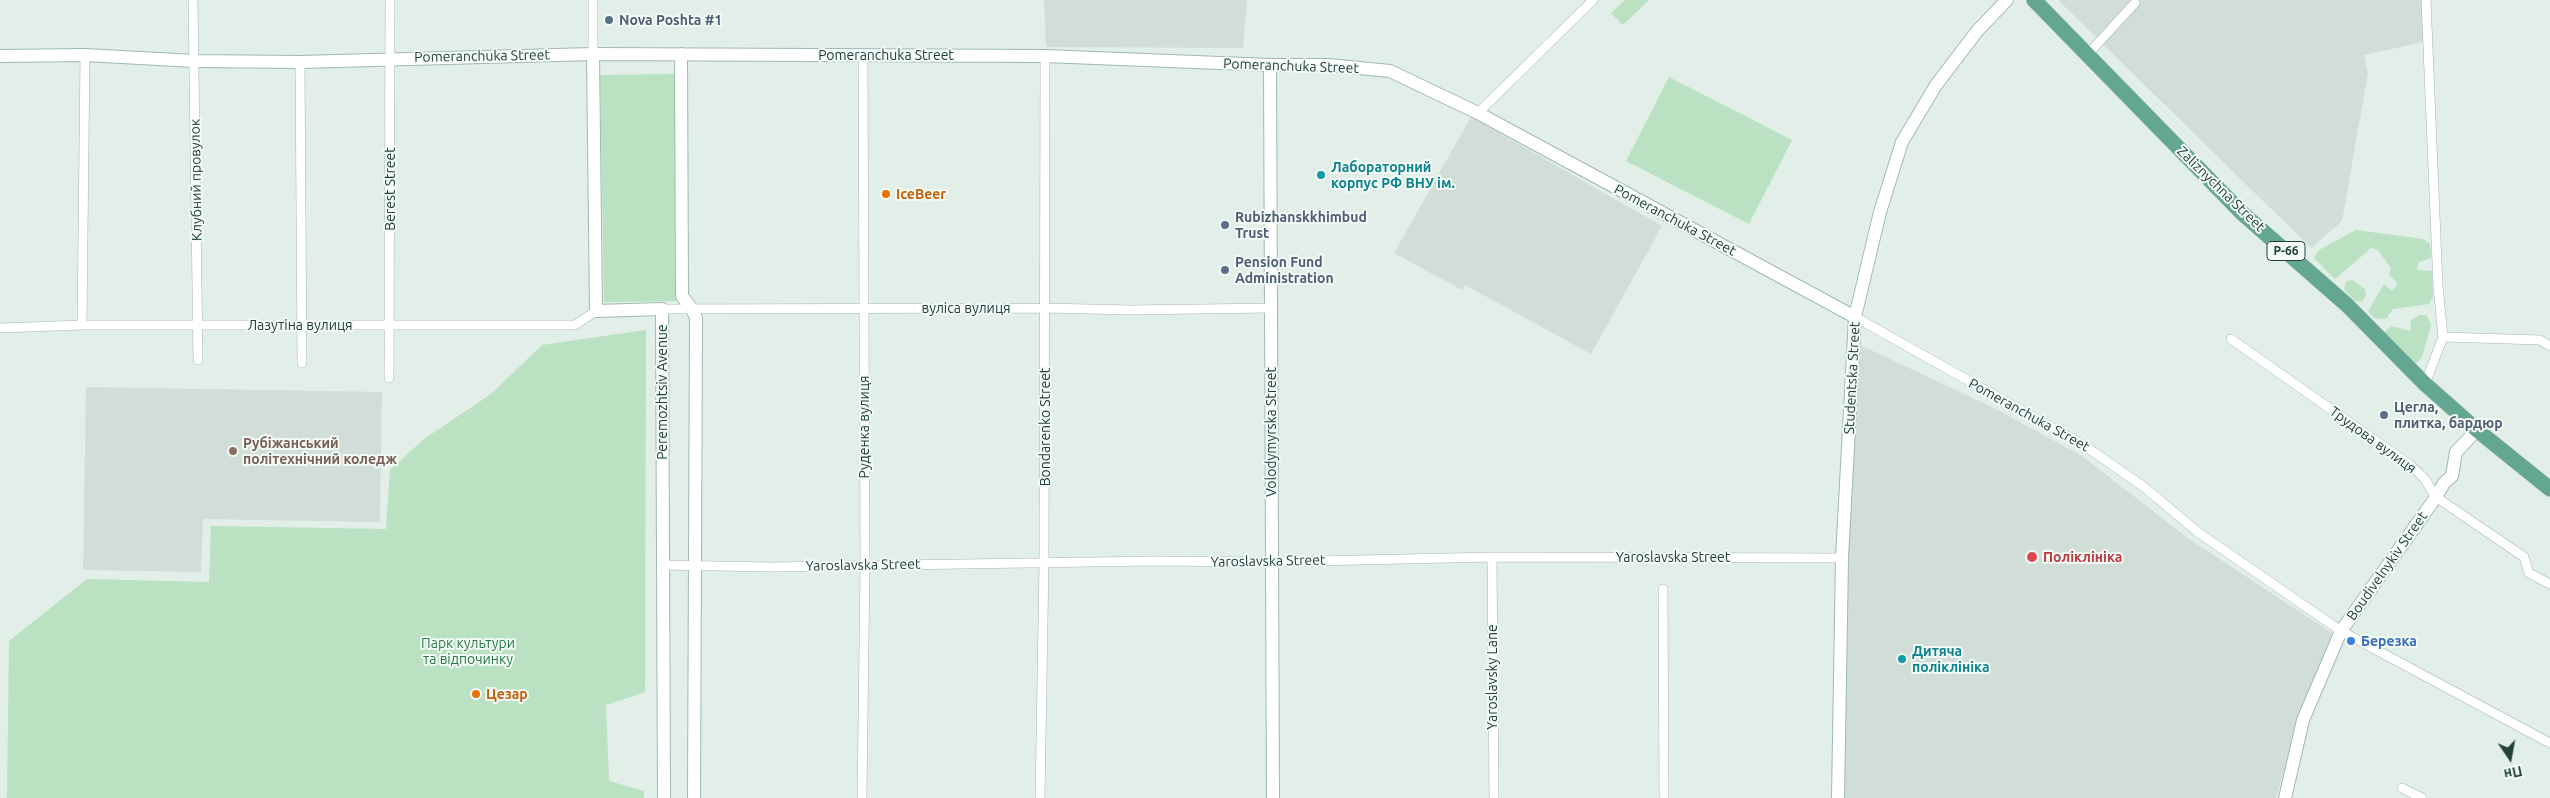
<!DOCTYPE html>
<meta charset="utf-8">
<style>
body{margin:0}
#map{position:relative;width:2550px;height:798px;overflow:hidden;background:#e2eee8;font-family:Ubuntu,sans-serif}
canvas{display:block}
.north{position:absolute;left:2485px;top:733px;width:50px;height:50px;-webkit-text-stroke:4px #f3faf6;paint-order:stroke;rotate:168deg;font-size:14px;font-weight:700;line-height:20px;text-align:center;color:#204136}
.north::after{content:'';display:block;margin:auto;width:18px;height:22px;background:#204136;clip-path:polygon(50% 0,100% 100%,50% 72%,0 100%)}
</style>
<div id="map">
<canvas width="2550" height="798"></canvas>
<div class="north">Пн</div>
</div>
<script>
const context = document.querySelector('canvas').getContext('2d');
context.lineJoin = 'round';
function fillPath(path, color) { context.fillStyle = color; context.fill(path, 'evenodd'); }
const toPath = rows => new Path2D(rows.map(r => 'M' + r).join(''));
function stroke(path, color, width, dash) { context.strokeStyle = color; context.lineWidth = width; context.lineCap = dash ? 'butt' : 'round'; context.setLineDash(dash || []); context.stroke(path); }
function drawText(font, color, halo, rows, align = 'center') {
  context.font = font + ' Ubuntu,sans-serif'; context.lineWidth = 4; context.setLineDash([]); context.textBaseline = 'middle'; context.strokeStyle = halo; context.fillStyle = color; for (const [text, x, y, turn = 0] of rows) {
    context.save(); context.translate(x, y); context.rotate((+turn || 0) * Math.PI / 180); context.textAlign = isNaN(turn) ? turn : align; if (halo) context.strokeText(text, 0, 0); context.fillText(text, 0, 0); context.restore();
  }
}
const built = toPath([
 [1044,0,1247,0,1243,48,1046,47],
 [2058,0,2422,0,2424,42,2364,55,2368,73,2342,221,2311,248],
 [1471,117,1662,226,1591,354,1465,285,1462,290,1394,253],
 [1856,343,1994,408,2082,456,2189,539,2332,633,2298,721,2276,798,1841,798,1846,575],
 [86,387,382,392,380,522,203,519,201,572,83,570]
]);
const green = toPath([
 [1625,0,1649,0,1623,25,1611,13],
 [675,74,678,301,604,302,600,75],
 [1669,77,1792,140,1749,224,1626,161],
 [2356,230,2423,239,2430,244,2431,258,2419,262,2417,270,2432,271,2433,297,2429,304,2393,309,2386,319,2374,318,2368,311,2384,284,2392,291,2398,284,2389,275,2391,268,2378,250,2371,248,2335,279,2314,258,2319,250],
 [2352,280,2365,289,2366,295,2362,302,2355,301,2344,289,2346,281],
 [2420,315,2427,315,2431,325,2422,357,2416,364,2382,334,2392,326,2410,331,2411,320],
 [646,330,645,692,606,705,609,781,644,791,644,798,7,798,9,641,87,579,209,582,211,526,386,529,390,470,424,439,491,394,542,345]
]);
const street = toPath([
 [193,0,198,360],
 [593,54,593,0],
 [2087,55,2135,3],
 [300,62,302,363],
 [1478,113,1593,0],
 [662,309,1045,308,1130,310,1271,308],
 [1855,317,2085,446,2144,487,2199,533,2341,631,2550,743],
 [82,325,85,55],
 [0,328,82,325,575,325,596,311],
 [2443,337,2540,340,2550,346],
 [2231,339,2410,465,2424,478,2436,497,2524,557,2529,573,2550,584],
 [389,378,390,0],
 [2425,384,2443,337,2438,286,2426,0],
 [1492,557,1494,798],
 [663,565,771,567,1154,561,1271,562,1492,557,1842,558],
 [1663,589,1664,798],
 [2402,788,2422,798],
 [862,798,865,565,863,55],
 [1040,798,1044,563,1045,56]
]);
const secondary = toPath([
 [593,54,596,311,662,309,664,798],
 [681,54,682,296,692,309,696,318,694,798],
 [0,56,85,55,195,61,300,62,593,54,1045,56,1270,65,1329,65,1390,71,1478,113,1855,317],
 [1270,65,1273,798],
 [1838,798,1842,558,1855,317,1880,212,1902,142,1936,85,1978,30,2007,0],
 [2285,798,2303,720,2341,631,2436,497,2444,483,2452,476,2456,452,2477,430]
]);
const primary = toPath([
 [2034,0,2242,213,2347,305,2425,384,2477,430,2550,489]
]);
const markers = [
 [609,20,5,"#5c6f8a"],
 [1321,175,5,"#0f9aa8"],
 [886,194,5,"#e8710a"],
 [1225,225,5,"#5c6f8a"],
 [1225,270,5,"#5c6f8a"],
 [2384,415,5,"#5c6f8a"],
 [233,451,5,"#8d6e63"],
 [2032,557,6,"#e0444e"],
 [2351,641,5,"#3f7fe0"],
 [1902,659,5,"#0f9aa8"],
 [476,694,5,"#e8710a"]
];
const shields = [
 [2286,251,38]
];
const shieldNames = [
 ["Р-66",2286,251]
];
const serviceNames = [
 ["Nova Poshta #1",619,20],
 ["Rubizhanskkhimbud",1235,217],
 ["Trust",1235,233],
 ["Pension Fund",1235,262],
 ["Administration",1235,278],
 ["Цегла,",2394,407],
 ["плитка, бардюр",2394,423]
];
const streetNames = [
 ["Pomeranchuka Street",886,55],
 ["Pomeranchuka Street",482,56,-1],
 ["Pomeranchuka Street",1291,66,2],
 ["Клубний провулок",196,180,-91],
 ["Berest Street",390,189,-90],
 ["Zaliznychna Street",2221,189,44],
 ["Pomeranchuka Street",1675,220,28],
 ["вуліса вулиця",966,308],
 ["Лазутіна вулиця",300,325],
 ["Studentska Street",1852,378,-87],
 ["Peremozhtsiv Avenue",662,392,-90],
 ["Pomeranchuka Street",2029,415,29],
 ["Руденка вулиця",864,427,-90],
 ["Bondarenko Street",1045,427,-90],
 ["Volodymyrska Street",1271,432,-90],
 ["Трудова вулиця",2373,440,36],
 ["Yaroslavska Street",1673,557],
 ["Yaroslavska Street",1268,561,-1],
 ["Yaroslavska Street",863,565,-1],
 ["Boudivelnykiv Street",2387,566,-55],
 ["Yaroslavsky Lane",1492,677,-90]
];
const cultureNames = [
 ["Лабораторний",1331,167],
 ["корпус РФ ВНУ ім.",1331,183],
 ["Дитяча",1912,651],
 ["поліклініка",1912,667]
];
const foodNames = [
 ["IceBeer",896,194],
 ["Цезар",486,694]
];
const educationNames = [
 ["Рубіжанський",243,443],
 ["політехнічний коледж",243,459]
];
const healthNames = [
 ["Поліклініка",2043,557]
];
const shopNames = [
 ["Березка",2361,641]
];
const parkNames = [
 ["Парк культури",468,643],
 ["та відпочинку",468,659]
];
fillPath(built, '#d0ded7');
fillPath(green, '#b9e1c2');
stroke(street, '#a4b7af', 10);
stroke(secondary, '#9fbaaf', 14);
stroke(primary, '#c1cac7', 16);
stroke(street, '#fff', 9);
stroke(secondary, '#fff', 12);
stroke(primary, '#63a792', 15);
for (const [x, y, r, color] of markers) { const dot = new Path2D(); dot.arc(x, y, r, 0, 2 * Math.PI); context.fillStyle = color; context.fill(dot); stroke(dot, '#f3faf6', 2); }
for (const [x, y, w] of shields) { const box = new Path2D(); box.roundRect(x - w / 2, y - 9.5, w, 19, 4); context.fillStyle = '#f3faf6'; context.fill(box); stroke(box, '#204136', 1); }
drawText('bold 12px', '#204136', null, shieldNames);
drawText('bold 14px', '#4e5e75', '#f3faf6', serviceNames, 'left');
drawText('14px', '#204136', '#f3faf6', streetNames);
drawText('bold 14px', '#0d838f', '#f3faf6', cultureNames, 'left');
drawText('bold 14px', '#c56008', '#f3faf6', foodNames, 'left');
drawText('bold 14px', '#785e54', '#f3faf6', educationNames, 'left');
drawText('bold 14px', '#be3a42', '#f3faf6', healthNames, 'left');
drawText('bold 14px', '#366cbe', '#f3faf6', shopNames, 'left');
drawText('14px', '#267b43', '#f3faf6', parkNames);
</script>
